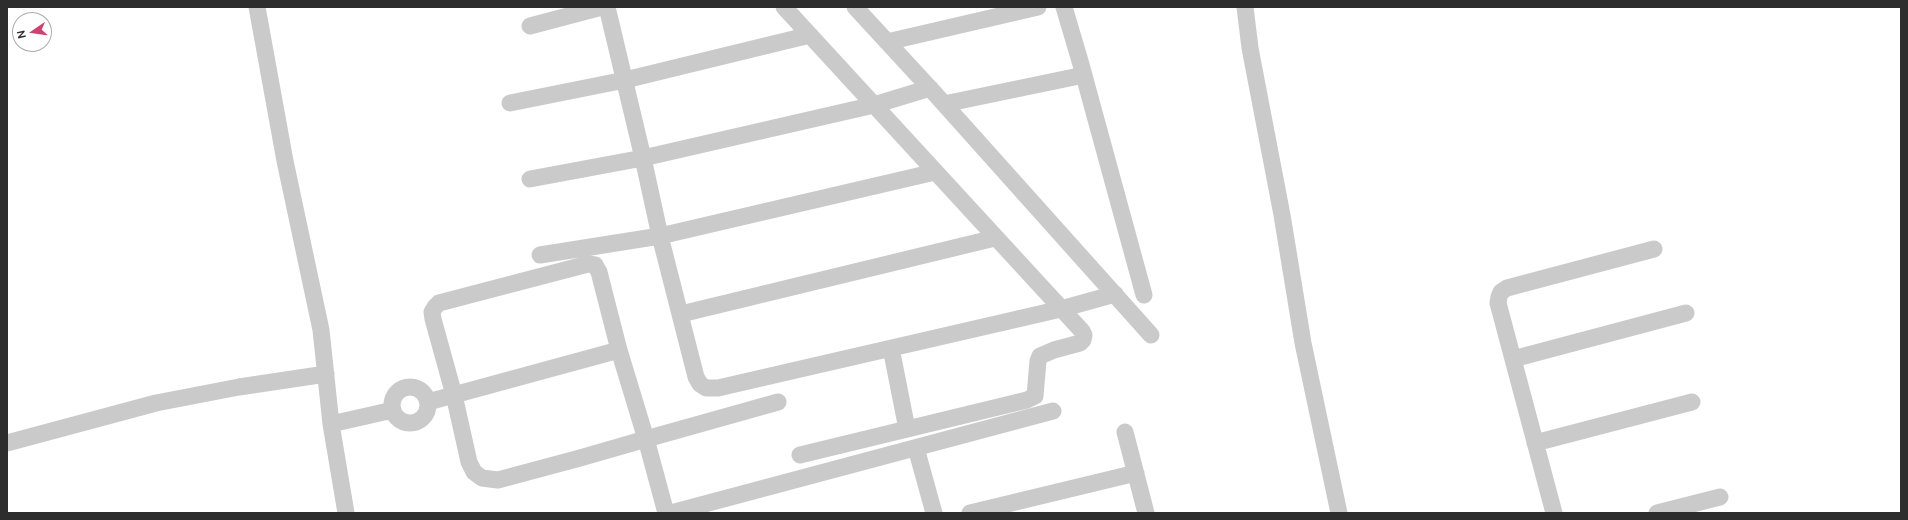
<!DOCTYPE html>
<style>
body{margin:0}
#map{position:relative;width:1908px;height:520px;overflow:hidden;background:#fff;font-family:"DM Sans",sans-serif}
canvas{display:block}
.frame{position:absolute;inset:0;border:8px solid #2d2d2d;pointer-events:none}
.north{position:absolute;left:12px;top:12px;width:40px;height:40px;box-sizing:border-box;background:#fff;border:1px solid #ababab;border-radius:50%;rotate:257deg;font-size:11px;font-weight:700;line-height:16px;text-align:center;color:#2d2d2d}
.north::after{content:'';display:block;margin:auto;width:14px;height:18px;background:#d0426d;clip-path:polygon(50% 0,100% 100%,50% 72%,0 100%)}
</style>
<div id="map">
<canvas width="1908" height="520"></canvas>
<div class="frame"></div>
<div class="north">N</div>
</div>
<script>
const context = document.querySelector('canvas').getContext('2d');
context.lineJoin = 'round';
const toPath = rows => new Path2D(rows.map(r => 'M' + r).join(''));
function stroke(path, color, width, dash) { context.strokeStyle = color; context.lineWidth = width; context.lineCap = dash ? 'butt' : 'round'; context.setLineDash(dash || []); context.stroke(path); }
const minor = toPath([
 [257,7,285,161,321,330,331,424,346,513],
 [607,7,643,158,660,236,696,377,700,384,706,388,718,388,1061,309,1115,294],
 [784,7,1082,331,1084,335,1083,340,1080,343,1054,350,1040,356,1038,361,1035,396,1027,400,800,455],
 [855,7,937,96,1151,335],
 [1064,7,1080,61,1144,295],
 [1245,7,1250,48,1282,215,1303,343,1339,513],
 [530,26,602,7],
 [887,42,1038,7],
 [510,103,625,80,810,35],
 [944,104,1084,75],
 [530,179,643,158,874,105,930,88],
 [540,255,660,236,935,172],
 [681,314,995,238],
 [891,348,907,429],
 [1513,359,1686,313],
 '392 405a18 18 0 1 1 36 0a18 18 0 1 1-36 0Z',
 [428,402,619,350],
 [331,424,393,410],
 [1125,432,1146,513],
 [7,443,156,403,239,387,326,374],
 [1535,443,1692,402],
 [916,448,934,513],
 [666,513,646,439,619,350,599,272,595,265,588,264,439,303,435,307,432,312,433,319,454,395,469,462,474,472,482,478,498,480,580,458,646,439,778,402],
 [671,513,1053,411],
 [970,513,1136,473],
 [1554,513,1498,303,1499,297,1501,292,1507,288,1654,249],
 [1657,513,1720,497]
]);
stroke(minor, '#cacaca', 17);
</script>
